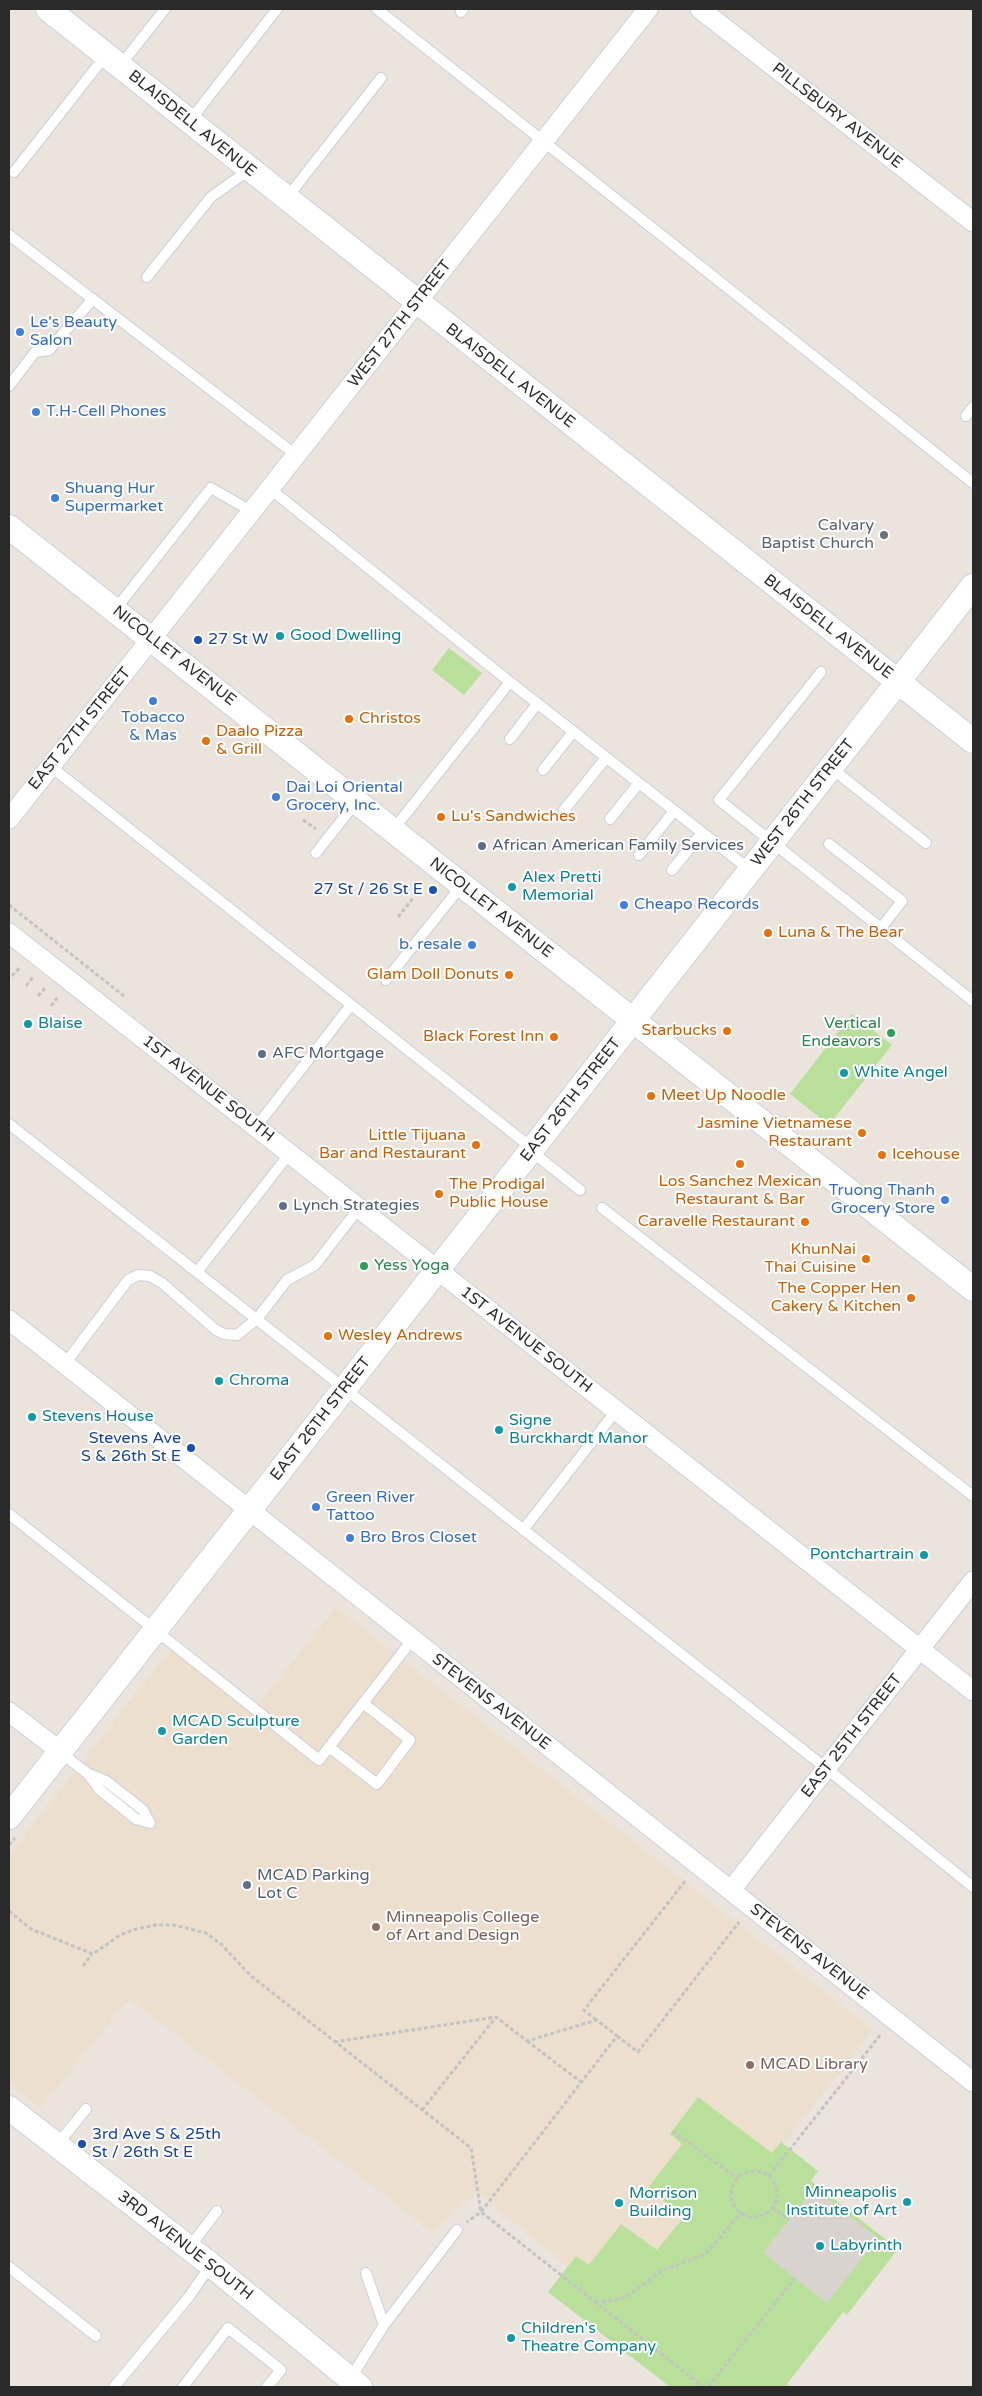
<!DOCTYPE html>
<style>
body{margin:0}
#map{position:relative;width:982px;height:2396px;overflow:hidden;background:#ebe4dd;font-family:"Varela Round",sans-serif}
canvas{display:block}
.frame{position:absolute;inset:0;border:10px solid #2a2a2a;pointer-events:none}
</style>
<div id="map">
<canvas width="982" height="2396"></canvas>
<div class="frame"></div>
</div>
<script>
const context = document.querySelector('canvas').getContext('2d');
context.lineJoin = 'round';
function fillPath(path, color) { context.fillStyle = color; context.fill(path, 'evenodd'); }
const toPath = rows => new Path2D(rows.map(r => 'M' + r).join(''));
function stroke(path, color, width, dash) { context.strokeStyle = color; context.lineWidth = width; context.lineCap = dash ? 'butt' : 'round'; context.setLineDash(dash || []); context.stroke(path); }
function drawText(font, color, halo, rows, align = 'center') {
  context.font = font + ' "Varela Round",sans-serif'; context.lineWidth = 4; context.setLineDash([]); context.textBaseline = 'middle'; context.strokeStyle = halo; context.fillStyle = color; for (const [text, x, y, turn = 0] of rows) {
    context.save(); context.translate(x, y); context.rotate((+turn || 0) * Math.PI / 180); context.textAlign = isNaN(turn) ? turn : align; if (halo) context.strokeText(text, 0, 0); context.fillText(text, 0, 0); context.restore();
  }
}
const education = toPath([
 [336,1607,873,2030,746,2192,602,2295,477,2192,433,2233,129,1999,41,2108,9,2083,9,1855,175,1644,256,1707]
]);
const green = toPath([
 [449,648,482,673,464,695,432,670],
 [852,1014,892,1045,829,1125,790,1094],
 [698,2097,772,2153,781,2142,818,2171,811,2181,898,2249,847,2315,843,2312,787,2384,790,2387,670,2387,548,2292,576,2256,589,2265,621,2224,657,2250,684,2217,648,2188,682,2144,670,2134]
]);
const plaza = toPath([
 [814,2188,878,2238,827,2303,763,2253]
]);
const path = toPath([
 [303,820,316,829],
 [9,905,124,996],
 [398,917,414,897],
 [12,976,20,967],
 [26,986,33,977],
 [38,996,46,987],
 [51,1006,58,997],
 [9,1845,15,1838],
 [9,1911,31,1929,93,1954,120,1935,136,1929,156,1925,174,1925,206,1933,221,1944,251,1976,471,2148,481,2212,703,2387],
 [83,1966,92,1954],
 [596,2020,584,2010,686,1880],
 [617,2036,638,2052,739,1922],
 [527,2041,581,2082],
 [334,2042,496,2017,527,2041,597,2020,617,2036,481,2212,467,2222],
 [422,2110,496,2017],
 [673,2131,737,2178],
 '731 2194a23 23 0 1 1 46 0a23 23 0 1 1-46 0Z',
 [769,2176,881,2034],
 [772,2207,789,2220],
 [595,2302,616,2300,628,2296,661,2271,703,2255,714,2245,741,2212],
 [708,2387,795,2278]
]);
const service = toPath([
 [377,9,973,483],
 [461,12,463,9],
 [120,66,165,9],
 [189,122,277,9],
 [14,172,106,55],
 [286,199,381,78],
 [9,235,296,455],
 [147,277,211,197,249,170],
 [9,386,35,352,49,350,92,300],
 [966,416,973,407],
 [269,488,510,682,750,870],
 [115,610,211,488,251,511],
 [821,672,719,800,973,1001],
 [510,739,537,704],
 [50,766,533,1149],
 [831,768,926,843],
 [543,770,573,732],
 [564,810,606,758],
 [610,819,639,783],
 [393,830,510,682],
 [829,844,902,901,881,928],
 [316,853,357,801],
 [639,855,674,811],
 [672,870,702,833],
 [386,980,462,885],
 [9,1124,827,1769,973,1887],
 [256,1127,351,1005],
 [531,1151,580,1190],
 [602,1208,973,1496],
 [197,1272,290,1153],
 [64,1365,128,1280,138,1275,150,1276,162,1283,216,1330,224,1334,237,1335,257,1319,287,1280,315,1265,359,1208],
 [9,1514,319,1760,412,1640],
 [523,1530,616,1411],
 [329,1747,377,1784,410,1740,363,1703],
 [60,1752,87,1773,106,1781,143,1810,150,1823],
 [88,1774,100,1790,136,1819,150,1823],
 [57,2145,86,2109],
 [189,2248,217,2211],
 [9,2267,96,2336],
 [366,2273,384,2325],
 [350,2379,384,2325,457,2230],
 [114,2387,188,2298,211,2265],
 [183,2387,228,2328,281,2370,267,2387]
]);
const minor = toPath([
 [700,9,973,222],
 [9,819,648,9],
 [9,933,973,1691],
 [9,1320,973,2082],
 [9,1712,60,1751],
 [731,1890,973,1581]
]);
const tertiary = toPath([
 [48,9,973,741],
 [9,527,973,1289],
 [9,1817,973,586],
 [9,2108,211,2265,360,2387]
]);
const markers = [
 [20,332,5,"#3f7fe0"],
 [36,412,5,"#3f7fe0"],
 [55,498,5,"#3f7fe0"],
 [884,535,5,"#6b7280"],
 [280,636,5,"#0f9aa8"],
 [198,640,5,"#1a4fb4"],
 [153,701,5,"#3f7fe0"],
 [349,719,5,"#e8710a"],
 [206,741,5,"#e8710a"],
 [276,797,5,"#3f7fe0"],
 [441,817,5,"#e8710a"],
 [482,846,5,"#5c6f8a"],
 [512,887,5,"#0f9aa8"],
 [433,890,5,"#1a4fb4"],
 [624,905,5,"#3f7fe0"],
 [768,933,5,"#e8710a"],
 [472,945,5,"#3f7fe0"],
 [509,975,5,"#e8710a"],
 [28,1024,5,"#0f9aa8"],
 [727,1031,5,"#e8710a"],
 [891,1033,5,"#2e9e5b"],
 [554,1037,5,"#e8710a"],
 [262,1054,5,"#5c6f8a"],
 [844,1073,5,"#0f9aa8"],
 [651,1096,5,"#e8710a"],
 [862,1133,5,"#e8710a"],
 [476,1145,5,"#e8710a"],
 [882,1155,5,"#e8710a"],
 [740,1164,5,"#e8710a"],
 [439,1194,5,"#e8710a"],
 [945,1200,5,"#3f7fe0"],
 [283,1206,5,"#5c6f8a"],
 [805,1222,5,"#e8710a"],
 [866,1259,5,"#e8710a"],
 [364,1266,5,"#2e9e5b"],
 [911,1298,5,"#e8710a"],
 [328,1336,5,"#e8710a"],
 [219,1381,5,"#0f9aa8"],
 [32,1417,5,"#0f9aa8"],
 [499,1430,5,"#0f9aa8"],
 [191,1448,5,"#1a4fb4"],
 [316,1507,5,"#3f7fe0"],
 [350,1538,5,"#3f7fe0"],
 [924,1555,5,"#0f9aa8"],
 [162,1731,5,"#0f9aa8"],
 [247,1885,5,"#5c6f8a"],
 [376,1927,5,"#8d6e63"],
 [750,2065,5,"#8d6e63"],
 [82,2144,5,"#1a4fb4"],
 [907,2202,5,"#0f9aa8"],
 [619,2203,5,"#0f9aa8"],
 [820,2246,5,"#0f9aa8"],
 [511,2338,5,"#0f9aa8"]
];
const streetNames = [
 ["PILLSBURY AVENUE",837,116,38],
 ["BLAISDELL AVENUE",192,124,39],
 ["WEST 27TH STREET",400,324,-52],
 ["BLAISDELL AVENUE",510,376,38],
 ["BLAISDELL AVENUE",828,627,38],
 ["NICOLLET AVENUE",174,656,38],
 ["EAST 27TH STREET",80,729,-51],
 ["WEST 26TH STREET",803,803,-52],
 ["NICOLLET AVENUE",491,908,38],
 ["1ST AVENUE SOUTH",208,1089,38],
 ["EAST 26TH STREET",571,1100,-52],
 ["1ST AVENUE SOUTH",526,1340,38],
 ["EAST 26TH STREET",321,1419,-52],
 ["STEVENS AVENUE",491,1702,38],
 ["EAST 25TH STREET",852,1736,-52],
 ["STEVENS AVENUE",809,1952,38],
 ["3RD AVENUE SOUTH",185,2246,38]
];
const shopNames = [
 ["Le's Beauty",30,323],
 ["Salon",30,341],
 ["T.H-Cell Phones",46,412],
 ["Shuang Hur",65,489],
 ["Supermarket",65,507],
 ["Tobacco",153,718,"center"],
 ["& Mas",153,736,"center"],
 ["Dai Loi Oriental",286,788],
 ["Grocery, Inc.",286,806],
 ["Cheapo Records",634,905],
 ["b. resale",462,945,"right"],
 ["Truong Thanh",935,1191,"right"],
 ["Grocery Store",935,1209,"right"],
 ["Green River",326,1498],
 ["Tattoo",326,1516],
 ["Bro Bros Closet",360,1538]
];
const worshipNames = [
 ["Calvary",874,526],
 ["Baptist Church",874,544]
];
const cultureNames = [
 ["Good Dwelling",290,636],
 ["Alex Pretti",522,878],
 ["Memorial",522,896],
 ["Blaise",38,1024],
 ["White Angel",854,1073],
 ["Chroma",229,1381],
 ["Stevens House",42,1417],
 ["Signe",509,1421],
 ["Burckhardt Manor",509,1439],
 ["Pontchartrain",914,1555,"right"],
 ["MCAD Sculpture",172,1722],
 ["Garden",172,1740],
 ["Minneapolis",897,2193,"right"],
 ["Institute of Art",897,2211,"right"],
 ["Morrison",629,2194],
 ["Building",629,2212],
 ["Labyrinth",830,2246],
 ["Children's",521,2329],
 ["Theatre Company",521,2347]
];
const transitNames = [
 ["27 St W",208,640],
 ["27 St / 26 St E",423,890,"right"],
 ["Stevens Ave",181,1439,"right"],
 ["S & 26th St E",181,1457,"right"],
 ["3rd Ave S & 25th",92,2135],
 ["St / 26th St E",92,2153]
];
const foodNames = [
 ["Christos",359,719],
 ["Daalo Pizza",216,732],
 ["& Grill",216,750],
 ["Lu's Sandwiches",451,817],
 ["Luna & The Bear",778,933],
 ["Glam Doll Donuts",499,975,"right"],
 ["Starbucks",717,1031,"right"],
 ["Black Forest Inn",544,1037,"right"],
 ["Meet Up Noodle",661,1096],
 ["Jasmine Vietnamese",852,1124,"right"],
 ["Restaurant",852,1142,"right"],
 ["Little Tijuana",466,1136,"right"],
 ["Bar and Restaurant",466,1154,"right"],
 ["Icehouse",892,1155],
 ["Los Sanchez Mexican",740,1182,"center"],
 ["Restaurant & Bar",740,1200,"center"],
 ["The Prodigal",449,1185],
 ["Public House",449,1203],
 ["Caravelle Restaurant",795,1222,"right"],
 ["KhunNai",856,1250,"right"],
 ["Thai Cuisine",856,1268,"right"],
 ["The Copper Hen",901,1289,"right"],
 ["Cakery & Kitchen",901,1307,"right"],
 ["Wesley Andrews",338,1336]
];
const serviceNames = [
 ["African American Family Services",492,846],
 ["AFC Mortgage",272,1054],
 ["Lynch Strategies",293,1206],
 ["MCAD Parking",257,1876],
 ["Lot C",257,1894]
];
const leisureNames = [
 ["Vertical",881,1024],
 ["Endeavors",881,1042],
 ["Yess Yoga",374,1266,"left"]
];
const educationNames = [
 ["Minneapolis College",386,1918],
 ["of Art and Design",386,1936],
 ["MCAD Library",760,2065]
];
fillPath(education, '#ecdfcd');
fillPath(green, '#b8e09b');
fillPath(plaza, '#d8d3cf');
stroke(service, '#cbcfdb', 12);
stroke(minor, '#cbcfdb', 21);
stroke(tertiary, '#cbcfdb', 26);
stroke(path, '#c3c3c3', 3, [4, 2.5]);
stroke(service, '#fff', 10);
stroke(minor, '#fff', 19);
stroke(tertiary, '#fff', 24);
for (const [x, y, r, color] of markers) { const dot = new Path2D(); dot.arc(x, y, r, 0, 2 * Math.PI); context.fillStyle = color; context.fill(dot); stroke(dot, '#fff', 2); }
drawText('16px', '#2a2a2a', '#fff', streetNames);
drawText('16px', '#366cbe', '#fff', shopNames, 'left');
drawText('16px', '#5b616d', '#fff', worshipNames, 'right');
drawText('16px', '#0d838f', '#fff', cultureNames, 'left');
drawText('16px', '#164399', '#fff', transitNames, 'left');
drawText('16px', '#c56008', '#fff', foodNames, 'left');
drawText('16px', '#4e5e75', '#fff', serviceNames, 'left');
drawText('16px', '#27864d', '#fff', leisureNames, 'right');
drawText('16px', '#785e54', '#fff', educationNames, 'left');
</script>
